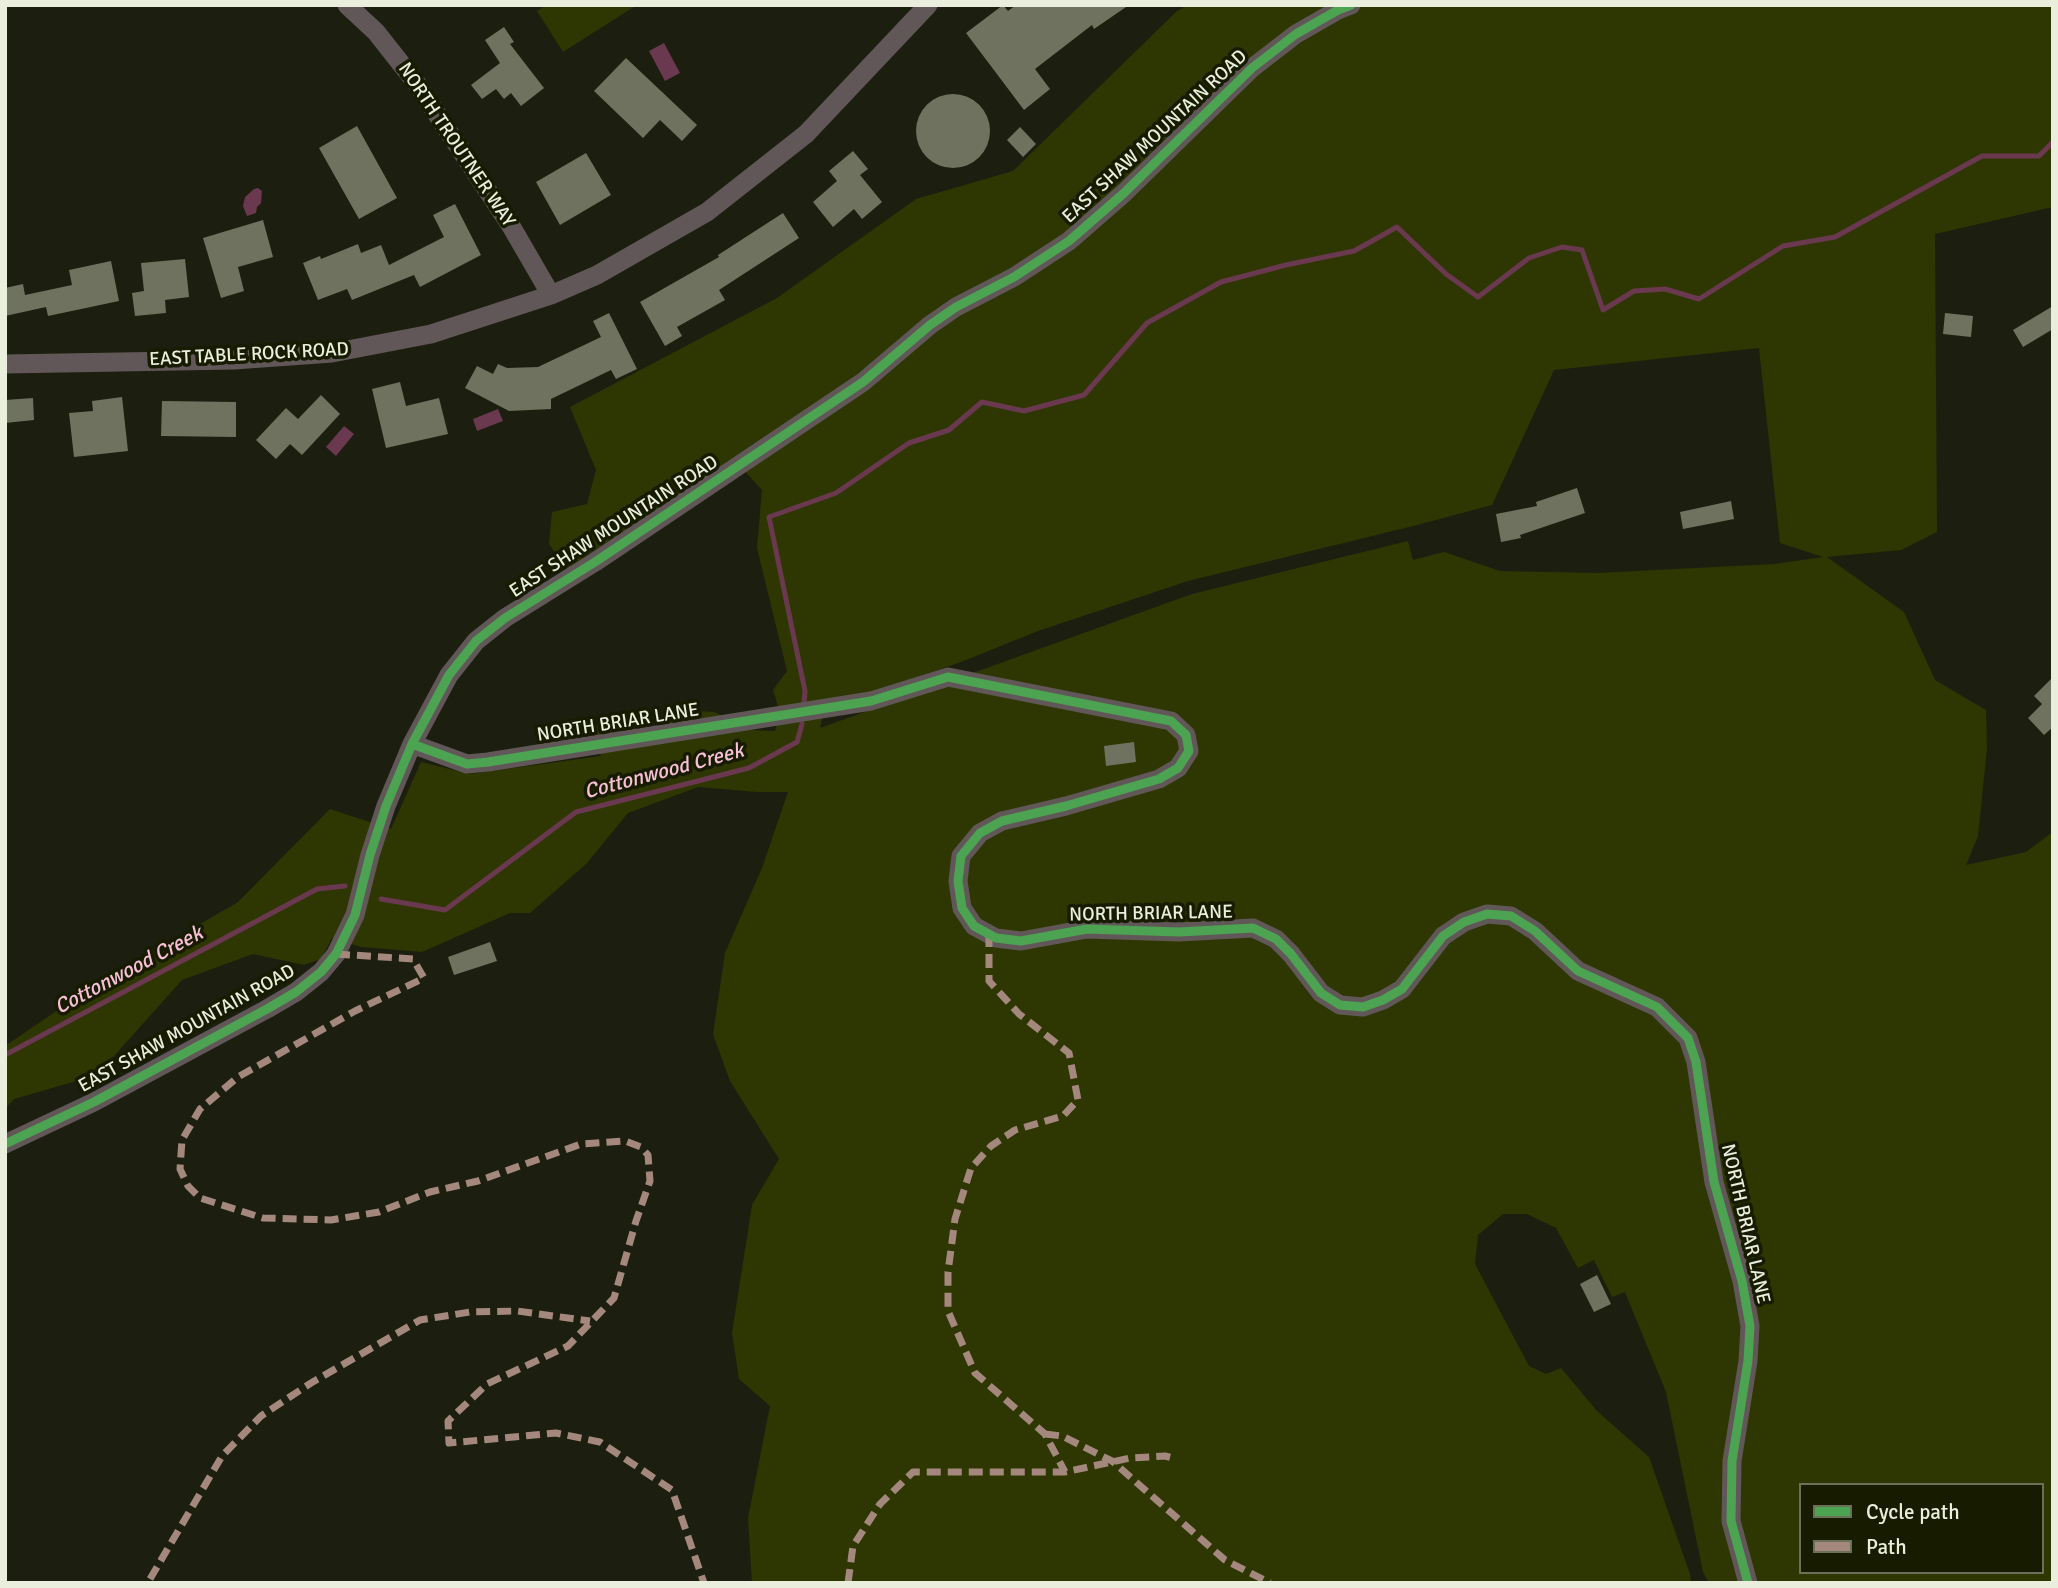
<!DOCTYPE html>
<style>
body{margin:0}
#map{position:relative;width:2058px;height:1588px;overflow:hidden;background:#1c1f0f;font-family:Signika,sans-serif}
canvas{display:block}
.frame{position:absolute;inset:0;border:7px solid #e9eedd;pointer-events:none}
.legend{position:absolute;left:1799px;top:1483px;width:245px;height:91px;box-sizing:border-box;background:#171c01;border:2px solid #6b7059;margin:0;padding:9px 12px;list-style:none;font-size:21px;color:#e9eedd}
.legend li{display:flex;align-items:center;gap:14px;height:35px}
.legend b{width:35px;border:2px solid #6b7059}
</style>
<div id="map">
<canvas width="2058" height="1588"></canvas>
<div class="frame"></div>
<ul class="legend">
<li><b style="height:9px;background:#4ca352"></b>Cycle path</li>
<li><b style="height:9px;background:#a5887d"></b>Path</li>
</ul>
</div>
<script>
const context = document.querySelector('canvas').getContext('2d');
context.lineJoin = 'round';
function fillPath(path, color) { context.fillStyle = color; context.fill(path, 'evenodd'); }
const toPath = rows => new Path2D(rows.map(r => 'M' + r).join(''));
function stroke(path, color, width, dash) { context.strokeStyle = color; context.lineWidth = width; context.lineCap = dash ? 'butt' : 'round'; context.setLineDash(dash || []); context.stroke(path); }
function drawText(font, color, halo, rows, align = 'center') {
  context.font = font + ' Signika,sans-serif'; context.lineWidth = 7; context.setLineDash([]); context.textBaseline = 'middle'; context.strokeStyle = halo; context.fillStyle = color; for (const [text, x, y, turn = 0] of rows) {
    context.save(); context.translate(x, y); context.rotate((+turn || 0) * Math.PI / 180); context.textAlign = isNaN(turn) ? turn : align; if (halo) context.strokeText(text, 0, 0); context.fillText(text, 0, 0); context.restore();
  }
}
const green = toPath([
 [546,5,637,5,563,52,537,11],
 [1187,5,2053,5,2053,207,1935,234,1937,532,1901,550,1827,557,1904,612,1935,680,1986,710,1987,748,1978,836,1966,865,2026,852,2053,832,2053,1583,1709,1583,1703,1572,1666,1392,1625,1292,1612,1297,1594,1260,1578,1268,1556,1228,1527,1214,1503,1214,1478,1235,1475,1264,1529,1366,1546,1374,1561,1368,1597,1411,1649,1457,1690,1574,1691,1583,752,1583,748,1518,770,1406,739,1379,732,1333,752,1205,779,1159,730,1081,713,1034,725,953,762,868,788,792,757,792,698,787,628,813,586,864,530,913,510,913,422,952,361,947,332,938,321,959,304,965,253,954,182,980,97,1075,14,1099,5,1109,5,1046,89,989,238,902,330,809,391,829,421,762,470,774,601,756,587,721,654,744,668,741,666,709,714,712,750,730,775,731,780,713,773,690,787,671,757,548,762,490,734,459,567,569,549,544,552,512,587,504,596,470,570,407,777,298,916,199,1013,171,1176,12],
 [1759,348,1780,543,1823,557,1775,564,1597,573,1500,571,1444,552,1413,560,1408,541,1192,594,820,728,824,710,961,662,1038,631,1188,581,1417,525,1492,505,1554,370],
 [1801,1485,2042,1485,2042,1572,1801,1572]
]);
const water = toPath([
 [664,43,680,73,665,81,649,51],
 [258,188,262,191,261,203,257,207,256,213,247,216,243,206,245,197,254,189],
 [498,409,503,421,477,431,473,419],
 [344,426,354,434,336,456,326,447]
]);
const stream = toPath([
 [804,704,805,691,769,517,836,493,909,443,949,430,982,402,1024,411,1084,395,1147,323,1221,282,1286,265,1354,251,1397,227,1446,274,1478,297,1529,258,1562,247,1582,250,1603,310,1634,291,1665,289,1699,299,1783,246,1835,237,1982,156,2039,156,2053,142],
 [381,899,445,910,576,812,749,768,797,742,802,724],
 [5,1055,317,889,345,886]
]);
const building = toPath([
 [1003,5,1008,11,1016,5,1129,5,1094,29,1092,25,1035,69,1050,89,1024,110,966,33],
 [504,27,514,42,510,44,544,88,521,106,511,93,504,99,496,89,482,99,471,85,500,63,485,40],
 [626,58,697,125,682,141,660,120,643,138,594,91],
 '916 131a37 37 0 1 1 74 0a37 37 0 1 1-74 0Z',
 [357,126,397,198,359,219,319,148],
 [1020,127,1036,144,1023,157,1007,140],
 [853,151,868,169,860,175,882,202,862,219,854,209,833,227,813,202,837,181,829,171],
 [586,153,611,195,560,225,536,182],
 [455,204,481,255,420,287,414,275,352,300,347,289,318,300,303,263,320,256,321,259,358,244,361,253,381,245,389,265,444,237,433,215],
 [783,213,799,238,719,290,725,300,677,327,682,336,665,346,640,302,719,257,718,255],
 [263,220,273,257,238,267,244,291,221,298,203,238],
 [185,259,189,297,165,300,166,313,135,316,132,293,144,291,141,263],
 [111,261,119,301,48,316,46,307,5,316,5,288,23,284,25,295,72,285,69,270],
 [2053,306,2053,329,2023,347,2013,330],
 [609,313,637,369,616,379,611,370,551,399,551,409,509,411,465,388,477,366,493,374,498,364,507,368,538,367,601,337,593,321],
 [1945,313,1973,316,1971,337,1943,334],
 [400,382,406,406,439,398,448,434,386,448,372,389],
 [321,395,340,414,302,455,290,444,276,459,256,440,286,408,298,419],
 [122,397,128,451,74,457,69,413,93,411,92,401],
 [33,398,34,420,5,423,5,400],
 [162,401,236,402,236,437,161,436],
 [1577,488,1585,513,1520,535,1521,538,1501,542,1496,514,1537,506,1536,502],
 [1731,501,1734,519,1683,529,1680,512],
 [2053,677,2053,727,2044,735,2028,718,2042,704,2034,696],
 [1134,742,1136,762,1106,766,1104,746],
 [490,942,497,961,454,975,448,957],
 [1597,1275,1611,1304,1594,1312,1580,1284]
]);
const street = toPath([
 [347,5,376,32,417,84,511,226,551,295],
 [5,364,234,360,332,353,431,334,551,295,597,275,707,212,806,134,928,5],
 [412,744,467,764,488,762,871,701,948,677,1171,721,1186,735,1189,751,1178,768,1159,779,1066,806,1002,821,980,833,961,856,958,881,962,908,974,926,996,938,1021,941,1087,929,1179,932,1253,928,1276,939,1291,954,1321,993,1340,1005,1363,1007,1383,1000,1402,989,1443,936,1464,922,1487,914,1511,916,1535,931,1578,971,1657,1007,1688,1038,1696,1062,1714,1182,1742,1281,1750,1326,1748,1361,1732,1461,1731,1521,1748,1583],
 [5,1144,94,1102,267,1009,296,992,321,972,336,954,355,915,370,855,386,806,412,744,449,675,476,641,505,618,595,562,863,382,930,325,956,307,1014,277,1069,241,1124,193,1252,68,1296,34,1338,10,1351,5]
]);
const quiet = toPath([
 [989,933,989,981,1019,1014,1069,1053,1078,1100,1063,1116,1015,1130,991,1146,971,1168,955,1219,948,1272,948,1311,975,1373,1045,1434,1065,1472],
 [336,954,413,959,424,978,355,1011,238,1077,200,1109,182,1140,180,1169,188,1186,200,1198,263,1218,331,1220,379,1212,430,1192,478,1181,581,1144,625,1141,641,1147,648,1155,650,1181,636,1221,614,1298,568,1346,487,1384,448,1421,449,1443,556,1433,600,1442,672,1490,704,1583],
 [1045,1434,1062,1436,1112,1461,1225,1560,1270,1583],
 [150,1579,222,1456,261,1416,311,1383,420,1320,470,1312,517,1311,590,1321],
 [848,1583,853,1546,880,1504,913,1472,1065,1472,1130,1458,1165,1456,1173,1458]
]);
const cycleway = toPath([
 [412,744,467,764,488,762,871,701,948,677,1171,721,1186,735,1189,751,1178,768,1159,779,1066,806,1002,821,980,833,961,856,958,881,962,908,974,926,996,938,1021,941,1087,929,1179,932,1253,928,1276,939,1291,954,1321,993,1340,1005,1363,1007,1383,1000,1402,989,1443,936,1464,922,1487,914,1511,916,1535,931,1578,971,1657,1007,1688,1038,1696,1062,1714,1182,1742,1281,1750,1326,1748,1361,1732,1461,1731,1521,1748,1583],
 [5,1144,94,1102,267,1009,296,992,321,972,336,954,355,915,370,855,386,806,412,744,449,675,476,641,505,618,595,562,863,382,930,325,956,307,1014,277,1069,241,1124,193,1252,68,1296,34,1338,10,1351,5]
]);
const streetNames = [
 ["EAST SHAW MOUNTAIN ROAD",1155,137,-43],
 ["NORTH TROUTNER WAY",456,145,56],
 ["EAST TABLE ROCK ROAD",249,355,-3],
 ["EAST SHAW MOUNTAIN ROAD",614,527,-33],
 ["NORTH BRIAR LANE",618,723,-9],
 ["NORTH BRIAR LANE",1151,914,-1],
 ["EAST SHAW MOUNTAIN ROAD",187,1029,-29],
 ["NORTH BRIAR LANE",1745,1224,77]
];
const waterNames = [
 ["Cottonwood Creek",664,772,-15],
 ["Cottonwood Creek",129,971,-28]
];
fillPath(green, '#2e3702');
fillPath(water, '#6a384f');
stroke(stream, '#6a384f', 5);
fillPath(building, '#6e725f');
stroke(street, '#625758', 19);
stroke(quiet, '#a5887d', 7, [14, 7]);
stroke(cycleway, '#4ca352', 9);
drawText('19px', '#e9eedd', '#171c01', streetNames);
drawText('italic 21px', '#f7c0d8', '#171c01', waterNames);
</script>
